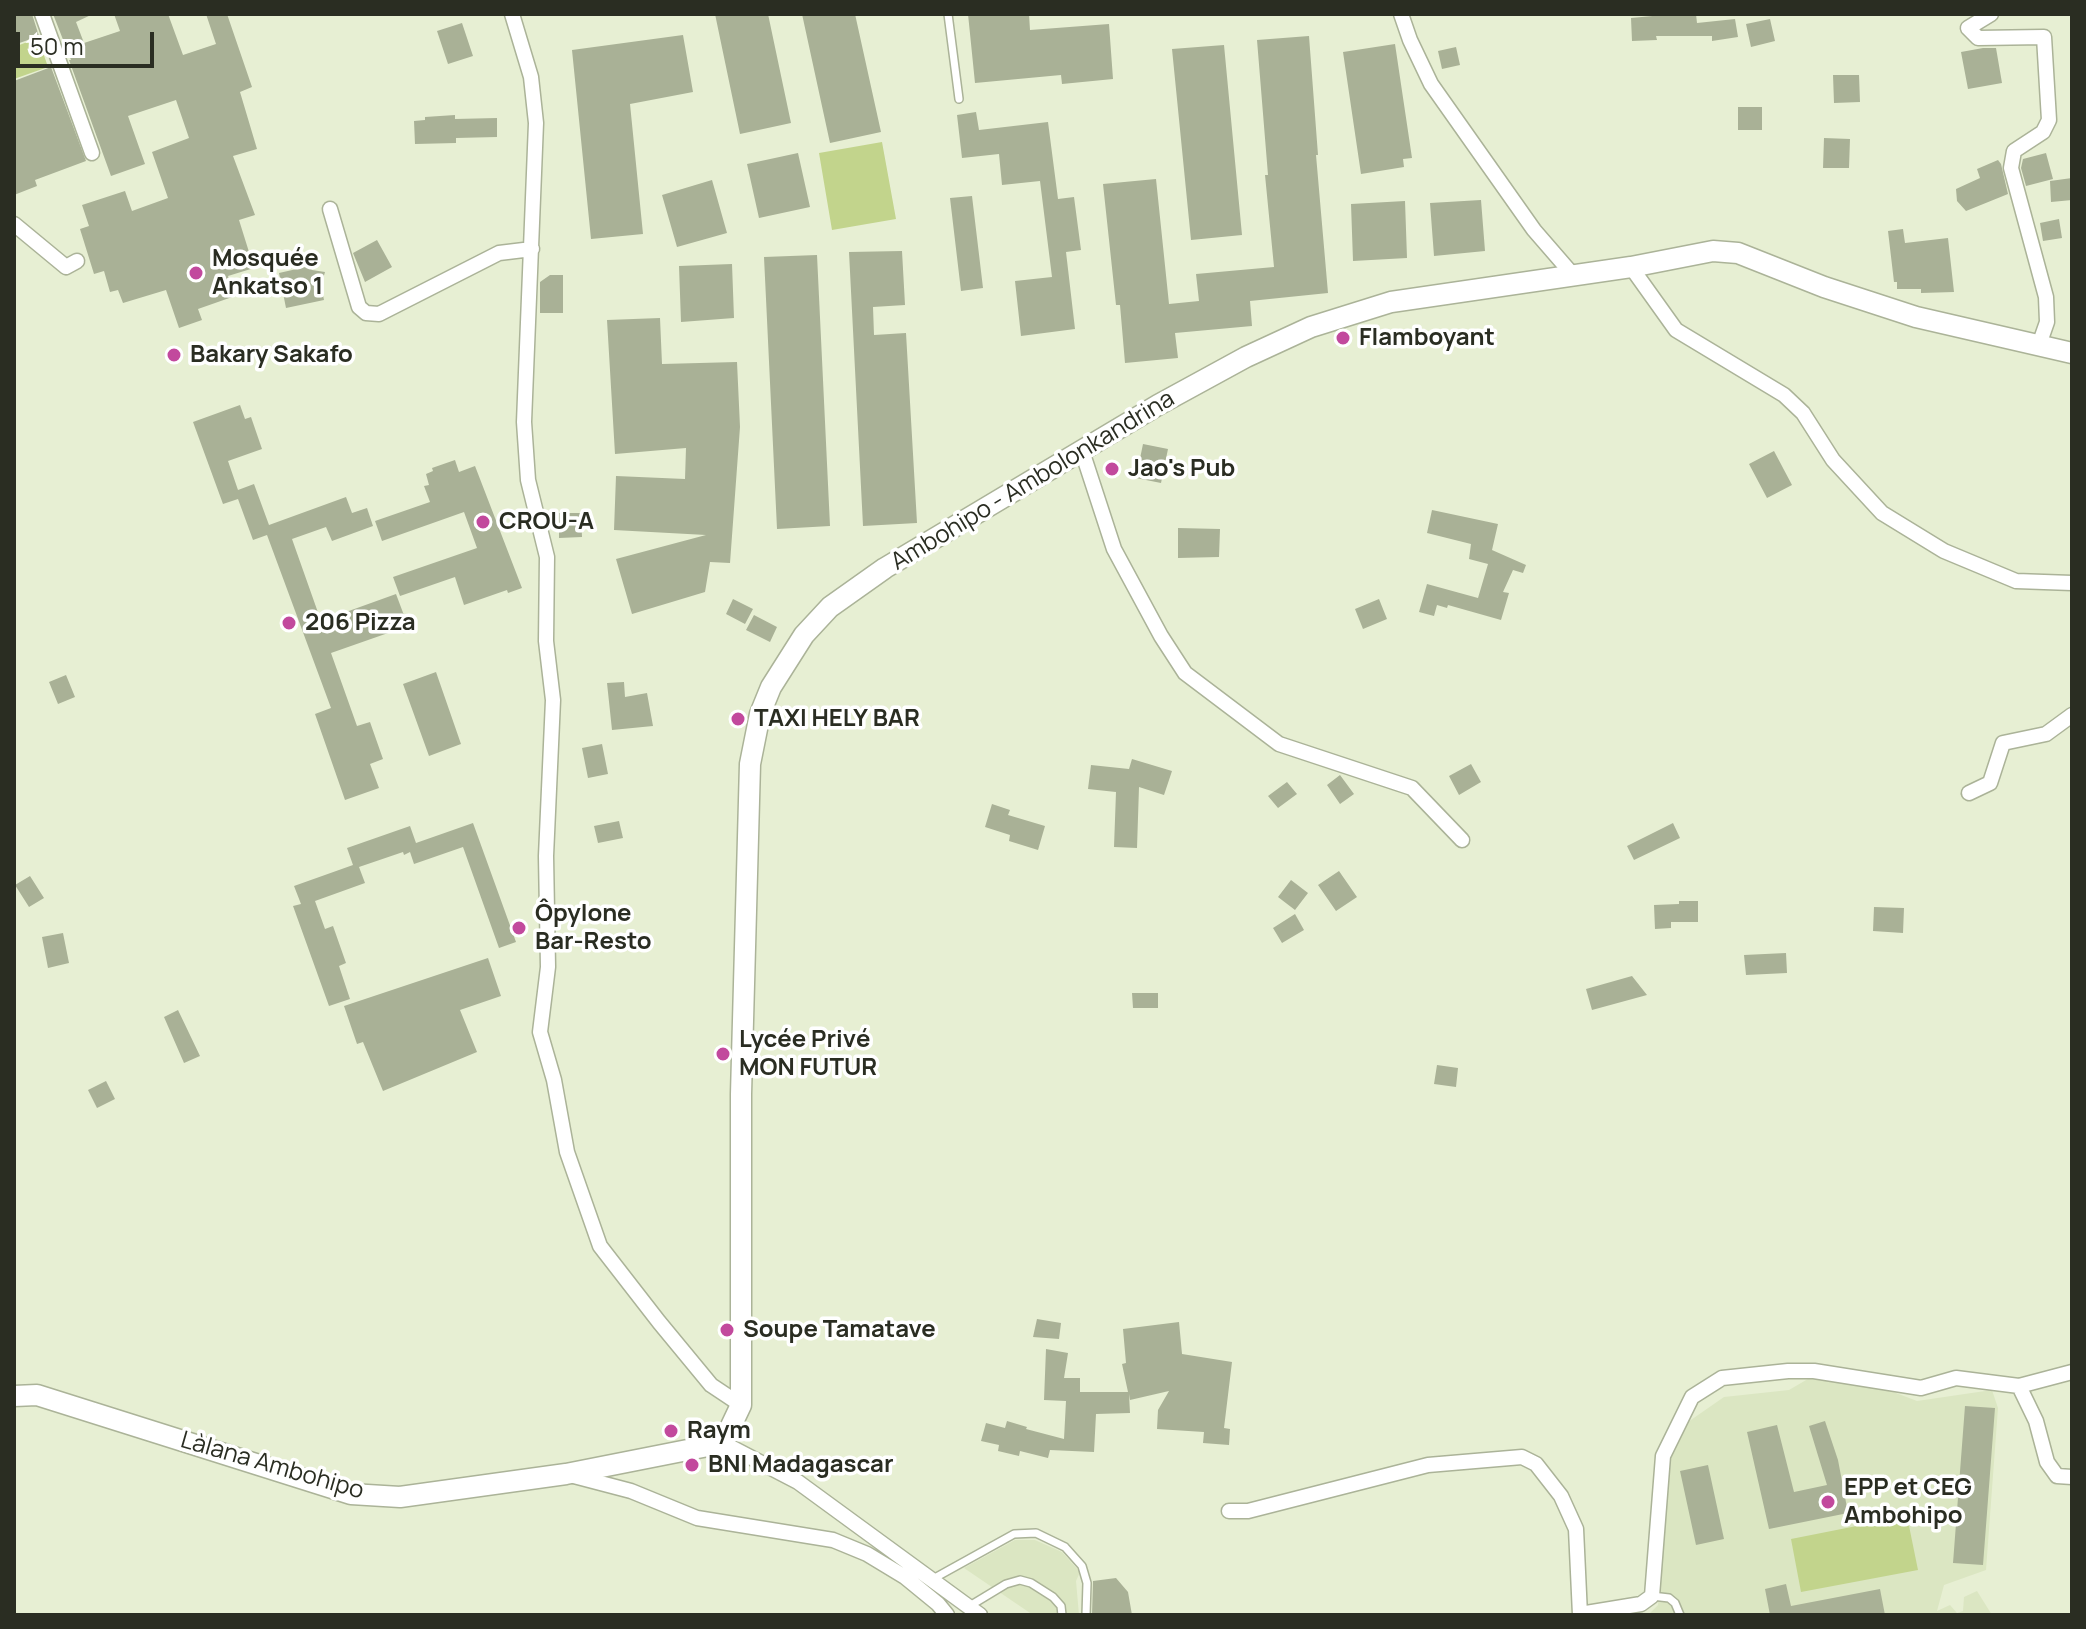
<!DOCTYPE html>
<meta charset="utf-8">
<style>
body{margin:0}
#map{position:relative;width:2086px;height:1629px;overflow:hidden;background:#e7efd3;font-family:Manrope,sans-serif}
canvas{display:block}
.frame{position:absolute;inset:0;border:16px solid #2a2d22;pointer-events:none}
.scale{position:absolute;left:16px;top:32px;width:138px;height:36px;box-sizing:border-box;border:4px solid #2a2d22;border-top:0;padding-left:10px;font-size:24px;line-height:28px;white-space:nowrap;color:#2a2d22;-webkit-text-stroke:6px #fff;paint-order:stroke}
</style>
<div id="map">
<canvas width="2086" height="1629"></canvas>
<div class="frame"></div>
<div class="scale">50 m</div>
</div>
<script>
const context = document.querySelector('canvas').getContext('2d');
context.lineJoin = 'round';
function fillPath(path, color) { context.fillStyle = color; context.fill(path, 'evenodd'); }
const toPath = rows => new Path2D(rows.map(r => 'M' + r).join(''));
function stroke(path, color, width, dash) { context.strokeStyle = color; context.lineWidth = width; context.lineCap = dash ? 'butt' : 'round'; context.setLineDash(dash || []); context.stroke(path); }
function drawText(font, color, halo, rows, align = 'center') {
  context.font = font + ' Manrope,sans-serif'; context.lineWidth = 7; context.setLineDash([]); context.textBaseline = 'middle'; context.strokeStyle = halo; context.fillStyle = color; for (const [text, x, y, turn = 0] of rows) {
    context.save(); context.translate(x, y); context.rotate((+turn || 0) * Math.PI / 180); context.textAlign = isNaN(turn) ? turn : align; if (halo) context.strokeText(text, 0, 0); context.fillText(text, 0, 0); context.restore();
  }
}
const built = toPath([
 [1813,1376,1875,1385,1917,1401,1992,1390,1998,1408,1986,1570,1944,1585,1937,1611,1950,1605,1957,1613,1963,1611,1964,1597,1977,1591,1992,1615,1648,1615,1658,1605,1669,1456,1688,1422,1724,1397,1789,1390],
 [1015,1540,1035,1540,1062,1552,1080,1572,1076,1581,1079,1615,1033,1615,964,1568]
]);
const green = toPath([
 [38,38,48,67,14,79,14,47],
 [882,142,896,219,832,230,819,153],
 [1907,1516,1918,1570,1801,1592,1791,1539]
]);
const building = toPath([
 [14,14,32,14,39,36,14,45],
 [53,14,93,14,76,22,84,43,120,31,114,14,168,14,183,55,216,44,206,14,227,14,252,87,240,92,257,149,233,156,255,215,239,220,254,268,228,276,235,296,198,309,202,320,179,328,166,290,123,303,118,290,110,292,104,271,94,274,80,229,89,226,82,205,125,191,132,211,168,198,152,152,189,138,176,100,128,116,145,164,111,176,69,60,71,60],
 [715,14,768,14,791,123,740,134],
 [802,14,855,14,881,132,830,143],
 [968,14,1029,14,1030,30,1109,24,1113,79,1062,84,1061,75,975,83],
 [1674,14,1696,14,1697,23,1735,19,1738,37,1712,41,1712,36,1656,36,1657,40,1632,41,1631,18],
 [1770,19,1775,41,1751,47,1746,24],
 [462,23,473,56,448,64,437,31],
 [683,35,693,92,630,104,643,234,591,239,572,50],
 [1309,36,1318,155,1316,155,1328,293,1250,301,1252,326,1175,333,1178,358,1125,363,1120,305,1116,305,1103,184,1156,179,1169,304,1199,301,1196,274,1274,267,1265,175,1268,175,1257,40],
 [1395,44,1412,158,1403,159,1404,167,1361,174,1343,52],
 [1224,45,1242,235,1191,240,1172,49],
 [1456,47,1460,65,1442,69,1438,51],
 [1983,48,1996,48,2002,83,1968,89,1961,52],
 [51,67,86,161,35,180,37,186,14,195,14,81],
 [1833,75,1859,75,1860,102,1834,103],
 [1738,107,1762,107,1762,130,1738,130],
 [976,112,979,130,1048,122,1058,199,1074,197,1081,250,1066,252,1075,329,1021,336,1015,281,1052,277,1040,181,1002,185,999,154,962,158,957,115],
 [455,115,455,119,497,118,497,137,456,138,456,143,415,144,414,121,425,120,425,117],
 [1824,138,1850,139,1849,168,1823,168],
 [798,153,810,207,759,218,747,164],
 [2046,153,2053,179,2026,186,2021,168,2023,159],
 [1998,160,2001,164,2008,194,1966,211,1957,201,1956,189,1980,178,1977,169],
 [2072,178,2072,200,2051,202,2050,181],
 [712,180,727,233,677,247,662,195],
 [972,196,983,288,961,291,950,198],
 [1481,200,1485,251,1434,256,1430,203],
 [1405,201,1407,258,1353,261,1351,204],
 [2059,219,2062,238,2043,241,2040,223],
 [1903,229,1905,243,1948,238,1954,292,1921,293,1921,289,1897,289,1897,282,1894,282,1888,231],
 [377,240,392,267,365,282,353,253],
 [902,251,905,305,873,307,874,335,906,333,917,523,863,526,849,252],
 [817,255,830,526,777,529,764,257],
 [732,264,734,318,681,322,679,266],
 [310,266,312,270,325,272,321,286,324,300,286,308,279,273],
 [550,275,563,275,563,313,540,313,540,282],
 [660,318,662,364,737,362,740,427,730,563,710,562,705,592,632,614,616,559,706,535,614,530,616,476,685,479,686,448,615,454,607,320],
 [240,405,245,419,251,417,262,449,228,461,238,490,254,484,269,525,346,497,352,513,367,508,373,526,332,541,326,527,292,539,321,621,396,594,408,626,331,653,357,726,370,722,383,759,370,764,379,788,345,800,315,714,331,708,267,535,253,540,238,499,223,504,193,422],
 [1143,444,1168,449,1161,483,1136,478],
 [1774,451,1792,485,1767,498,1749,464],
 [455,460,459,472,475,466,522,588,508,593,507,590,464,605,455,577,400,596,393,577,477,548,464,512,382,541,375,521,430,502,424,486,429,485,426,474,433,471,432,468],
 [1432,510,1498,524,1492,550,1526,565,1523,573,1513,570,1503,592,1509,593,1501,620,1448,605,1447,608,1437,605,1434,616,1419,612,1427,584,1478,598,1488,564,1469,559,1471,544,1427,533],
 [559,513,581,513,582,537,559,538],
 [1178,528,1220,529,1219,557,1178,558],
 [733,599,753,609,745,624,726,614],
 [1379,599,1387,619,1363,629,1355,609],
 [754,615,777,627,770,642,746,630],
 [436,672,461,744,429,756,403,684],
 [66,675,75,697,58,704,49,682],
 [624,682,625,697,647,693,653,726,612,730,607,683],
 [602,744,608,774,588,778,582,748],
 [1132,759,1172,771,1164,795,1139,787,1137,848,1114,847,1116,792,1088,789,1091,765,1129,769],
 [1471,764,1481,782,1459,795,1449,776],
 [1340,775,1354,794,1340,804,1327,785],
 [1287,782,1297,794,1278,808,1268,796],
 [992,804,1010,810,1008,815,1045,826,1038,850,1009,841,1010,835,985,827],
 [619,821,623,838,598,843,594,826],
 [473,823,516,942,499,948,463,847,414,864,410,852,404,855,403,852,359,867,365,883,315,901,325,929,333,926,346,963,339,966,350,999,329,1006,293,906,301,904,294,886,353,865,347,848,410,826,416,843],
 [1673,823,1680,838,1634,860,1627,846],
 [1339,871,1357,897,1336,911,1318,885],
 [30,876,44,898,29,907,15,885],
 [1291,880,1308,893,1295,910,1278,897],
 [1679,901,1698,901,1698,922,1671,922,1671,928,1655,929,1654,905,1679,904],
 [1874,907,1904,908,1903,933,1873,931],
 [1295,914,1304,930,1282,943,1273,928],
 [63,933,69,963,48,968,42,937],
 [1786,953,1787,973,1746,975,1744,955],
 [488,958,501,996,460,1010,477,1052,383,1091,363,1042,357,1044,344,1006],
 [1632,976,1647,995,1592,1010,1586,989],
 [1132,993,1158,993,1158,1008,1133,1008],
 [178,1010,200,1056,184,1063,164,1017],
 [1437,1065,1458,1068,1456,1087,1434,1084],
 [106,1081,115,1099,97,1108,88,1090],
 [1037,1319,1061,1323,1059,1339,1033,1337],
 [1179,1322,1182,1354,1232,1362,1224,1428,1230,1429,1229,1445,1203,1443,1204,1432,1157,1429,1158,1410,1169,1391,1130,1400,1129,1394,1130,1413,1096,1414,1094,1452,1050,1450,1048,1458,1020,1451,1019,1456,998,1451,999,1445,981,1441,986,1423,1005,1428,1007,1421,1027,1427,1026,1429,1064,1439,1066,1401,1044,1400,1046,1349,1068,1353,1064,1378,1080,1378,1080,1392,1128,1392,1122,1364,1126,1363,1123,1329],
 [1965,1406,1995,1408,1983,1565,1953,1563],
 [1825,1421,1838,1460,1848,1513,1769,1529,1747,1432,1777,1425,1794,1492,1827,1485,1809,1426],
 [1708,1465,1724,1539,1696,1545,1680,1471],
 [1116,1578,1128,1592,1132,1615,1092,1615,1093,1581],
 [1786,1584,1791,1606,1880,1589,1885,1615,1770,1615,1765,1589]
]);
const lane = toPath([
 [948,14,959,99],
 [931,1580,1014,1534,1036,1533,1065,1547,1082,1566,1087,1583,1086,1615],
 [1652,1596,1669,1598,1675,1603,1680,1615],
 [968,1607,1006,1584,1020,1580,1031,1583,1053,1597,1061,1606,1062,1615]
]);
const street = toPath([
 [42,14,92,153],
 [512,14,531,77,536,123,524,422,528,480,547,557,546,641,553,700,546,856,548,967,540,1032,554,1080,567,1152,600,1246,659,1322,711,1385,741,1405],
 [1401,14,1410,40,1431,84,1534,230,1573,275],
 [1991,14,1968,28,1978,38,2044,37,2049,120,2043,132,2014,151,2011,168,2046,297,2047,322,2039,345],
 [330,209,359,307,366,313,379,314,499,253,532,249],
 [14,224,66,267,77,261],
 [1631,267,1676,330,1784,395,1803,413,1833,460,1882,513,1944,551,2016,581,2072,583],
 [1082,451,1114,549,1161,636,1185,673,1279,744,1412,788,1462,840],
 [1969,793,1990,783,2003,743,2046,734,2072,715],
 [2019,1386,2072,1372],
 [723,1443,798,1482,980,1615],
 [570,1475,631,1491,697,1518,833,1540,867,1554,905,1577,938,1604,947,1615],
 [1229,1511,1248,1511,1428,1465,1522,1457,1536,1464,1561,1496,1576,1529,1580,1615],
 [1580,1614,1641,1604,1652,1596,1663,1456,1692,1397,1722,1378,1788,1371,1814,1371,1921,1388,1956,1378,2019,1386,2036,1421,2047,1462,2057,1476,2072,1477]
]);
const secondary = toPath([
 [14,1396,37,1395,351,1494,400,1497,566,1474,723,1443,741,1405,741,1094,750,764,760,714,771,687,804,635,830,607,885,568,1158,405,1246,357,1311,327,1391,302,1631,267,1713,251,1738,253,1824,287,1916,317,2072,353]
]);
const markers = [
 [196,273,8,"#c2499d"],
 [1343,338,8,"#c2499d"],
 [174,355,8,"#c2499d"],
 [1112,469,8,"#c2499d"],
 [483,522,8,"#c2499d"],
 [289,623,8,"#c2499d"],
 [738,719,8,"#c2499d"],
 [519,928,8,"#c2499d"],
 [723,1054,8,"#c2499d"],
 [727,1330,8,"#c2499d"],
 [671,1431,8,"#c2499d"],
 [692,1465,8,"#c2499d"],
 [1828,1502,8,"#c2499d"]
];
const poiNames = [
 ["Mosquée",212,259],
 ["Ankatso 1",212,287],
 ["Flamboyant",1359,338],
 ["Bakary Sakafo",190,355],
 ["Jao's Pub",1128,469],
 ["CROU-A",499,522],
 ["206 Pizza",305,623],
 ["TAXI HELY BAR",754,719],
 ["Ôpylone",535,914],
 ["Bar-Resto",535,942],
 ["Lycée Privé",739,1040],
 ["MON FUTUR",739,1068],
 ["Soupe Tamatave",743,1330],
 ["Raym",687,1431],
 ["BNI Madagascar",708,1465],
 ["EPP et CEG",1844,1488],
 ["Ambohipo",1844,1516]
];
const streetNames = [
 ["Ambohipo - Ambolonkandrina",1033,481,-31],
 ["Làlana Ambohipo",272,1466,16]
];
fillPath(built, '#dbe6c2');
fillPath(green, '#c2d48c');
fillPath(building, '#a9b196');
stroke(lane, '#abb398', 10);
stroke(street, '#abb398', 17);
stroke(secondary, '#abb398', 23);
stroke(lane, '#fff', 7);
stroke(street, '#fff', 14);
stroke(secondary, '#fff', 20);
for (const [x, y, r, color] of markers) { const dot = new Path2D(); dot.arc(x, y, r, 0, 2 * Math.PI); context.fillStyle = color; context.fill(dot); stroke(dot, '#fff', 3); }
drawText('bold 24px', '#2a2d22', '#fff', poiNames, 'left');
drawText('24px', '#2a2d22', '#fff', streetNames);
</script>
